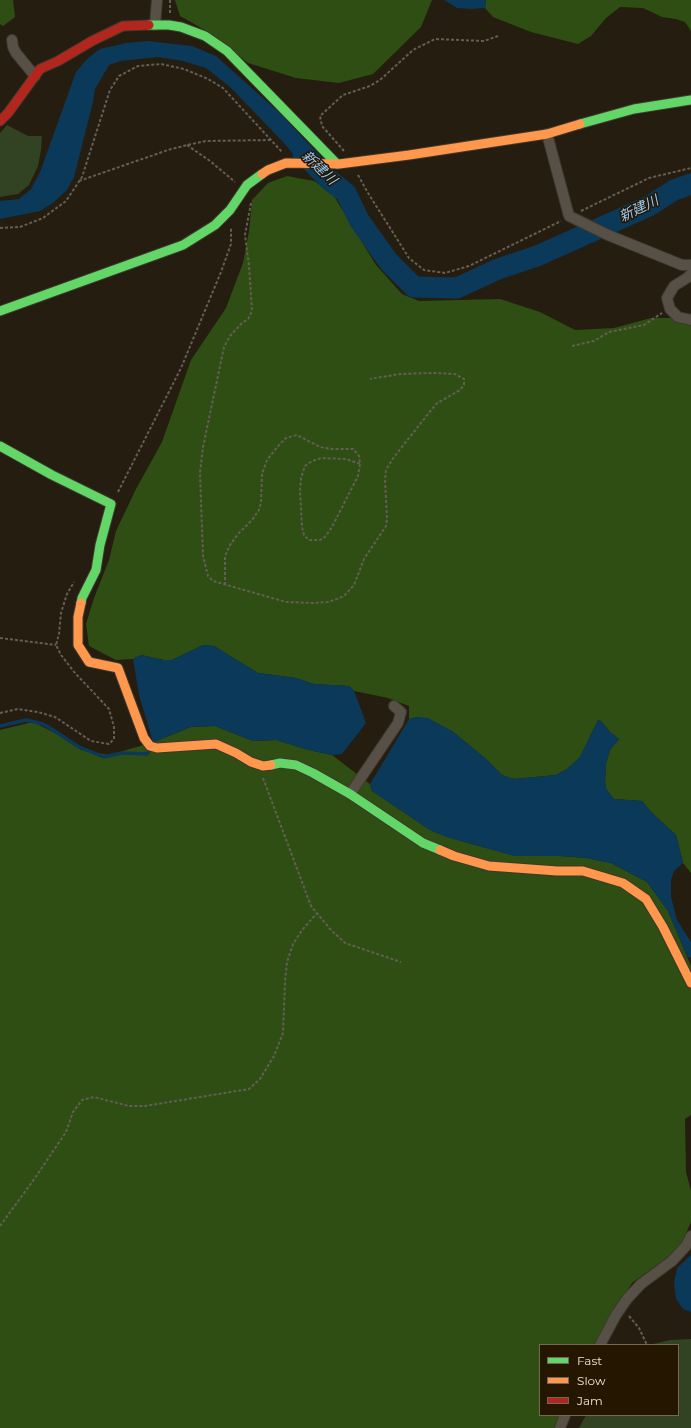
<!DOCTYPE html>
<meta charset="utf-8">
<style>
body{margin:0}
#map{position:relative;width:691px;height:1428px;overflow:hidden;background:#251d0f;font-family:Montserrat,sans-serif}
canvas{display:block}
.legend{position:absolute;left:539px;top:1344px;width:140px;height:72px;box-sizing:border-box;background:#251600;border:1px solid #756754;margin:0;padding:5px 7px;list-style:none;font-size:12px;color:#ece1d2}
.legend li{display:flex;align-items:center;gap:8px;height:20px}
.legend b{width:20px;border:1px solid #756754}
</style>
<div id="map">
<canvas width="691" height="1428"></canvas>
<ul class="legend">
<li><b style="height:5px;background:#63d668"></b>Fast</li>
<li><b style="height:5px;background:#ff974d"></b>Slow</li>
<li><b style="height:5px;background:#b3261e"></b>Jam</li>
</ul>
</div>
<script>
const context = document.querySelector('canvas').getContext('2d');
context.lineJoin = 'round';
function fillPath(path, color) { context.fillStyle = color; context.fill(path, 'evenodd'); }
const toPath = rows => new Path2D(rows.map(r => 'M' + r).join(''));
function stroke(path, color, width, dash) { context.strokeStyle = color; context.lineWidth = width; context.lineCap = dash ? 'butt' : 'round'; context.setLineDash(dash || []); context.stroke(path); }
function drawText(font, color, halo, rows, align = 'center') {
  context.font = font + ' Montserrat,"Noto Sans JP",sans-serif'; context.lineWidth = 3; context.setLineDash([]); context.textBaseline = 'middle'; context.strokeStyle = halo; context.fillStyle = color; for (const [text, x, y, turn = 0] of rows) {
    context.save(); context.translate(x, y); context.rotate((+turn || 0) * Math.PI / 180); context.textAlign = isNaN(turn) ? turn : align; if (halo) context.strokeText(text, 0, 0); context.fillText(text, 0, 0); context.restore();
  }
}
const green = toPath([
 [7,125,28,136,42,136,41,150,38,166,29,185,18,194,0,197,0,133],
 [691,1339,691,1428,579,1428,586,1415,678,1415,678,1345,649,1345,670,1340]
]);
const forest = toPath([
 [0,0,13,0,15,17,3,26,0,24],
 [175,0,432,0,421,27,373,74,339,83,296,78,248,63,203,29,180,16],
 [486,0,691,0,691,31,685,22,676,19,662,17,643,8,620,7,606,18,591,36,578,44,531,32,493,17,485,8],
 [287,176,314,181,332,193,376,265,402,294,419,301,500,299,540,312,575,330,614,328,651,318,674,318,691,325,691,873,683,863,676,835,651,812,642,801,614,799,606,789,605,781,606,764,610,750,619,739,610,732,601,721,598,720,580,757,567,769,556,775,514,779,502,775,486,759,452,731,418,717,409,719,409,706,388,698,354,691,349,686,314,684,296,678,258,673,214,646,203,645,172,660,164,660,141,655,133,659,116,660,89,646,86,624,94,598,109,560,116,531,136,489,162,442,191,360,226,308,243,263,249,231,252,200,268,183],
 [33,722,61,736,81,750,109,755,154,742,191,727,215,726,253,741,276,740,309,750,332,755,370,784,372,791,430,830,447,837,515,856,560,856,586,858,611,863,647,882,668,911,691,966,691,1115,685,1119,686,1172,691,1191,691,1222,679,1249,632,1283,612,1314,594,1345,540,1345,540,1415,560,1415,555,1428,0,1428,0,730]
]);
const water = toPath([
 [444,0,486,0,485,8,472,9,457,8],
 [148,41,192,46,216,56,282,115,321,158,331,173,308,172,284,143,230,87,206,68,183,61,158,57,121,61,109,65,95,89,93,102,74,177,67,190,53,203,40,211,0,219,0,201,19,199,31,189,40,172,76,72,87,59,100,49,126,43],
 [203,645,214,646,258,673,296,678,314,684,349,686,354,691,366,723,342,754,332,755,309,750,276,740,253,741,215,726,191,727,154,742,152,739,139,695,133,659,141,655,163,660,172,660],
 [418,717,428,718,452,731,486,759,502,775,514,779,556,775,567,769,580,757,598,720,601,721,610,732,619,739,610,750,606,764,605,781,606,789,614,799,642,801,651,812,676,835,683,863,674,871,671,880,671,897,677,920,691,942,691,957,688,958,668,911,647,882,611,863,586,858,560,856,515,856,447,837,430,830,372,791,370,784,409,719],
 [691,1255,691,1312,683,1309,676,1299,674,1283,677,1268]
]);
const stream = toPath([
 [0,726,26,720,43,724,50,728,79,747,104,757,122,753,147,754,150,749]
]);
const river = toPath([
 [303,153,328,179,346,193,359,220,389,262,414,287,457,288,498,269,537,256,649,206,674,190,691,184]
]);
const path = toPath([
 [170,13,170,0],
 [187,145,210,161,235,182],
 [344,151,322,126,320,116,343,95,370,86,380,80,413,50,435,39,484,41,498,36],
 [358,175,368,193,409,258,424,270,445,273,469,266,561,221],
 [79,181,168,150,187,145,206,141,271,140],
 [251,203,245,235,249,266,252,311,248,319,241,324,230,336,224,347,203,447,200,473,203,556,208,576,213,581,286,602,313,603,328,602,337,599,344,596,354,585,364,559,386,526,387,518,385,480,386,470,394,457,436,404,460,390,464,385,464,379,455,374,434,373,400,374,370,379],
 [581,211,649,178,691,168],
 [0,228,20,227,43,218,66,201,82,177,110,90,119,76,138,66,161,64,184,69,208,79,223,88,282,152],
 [572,346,594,341,609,332,644,325,662,313],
 [118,492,181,368,221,272,231,244,231,228],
 [225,585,225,556,230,545,238,534,252,520,259,510,261,502,262,474,267,460,279,445,286,438,297,435,320,447,332,449,353,449,359,456,360,464,358,476,332,527,325,537,320,540,309,540,304,535,302,527,300,490,301,478,305,466,312,461,321,458,346,459,360,464],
 [0,638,56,645],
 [0,713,18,709,38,712,55,717,91,741,109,744,114,739,114,727,109,709,75,673,61,655,56,645,59,634,61,613,67,594,74,582],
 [263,778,311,906,331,930,345,943,401,962],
 [0,1226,35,1178,66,1132,73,1112,82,1100,94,1097,129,1106,145,1106,249,1089,260,1079,274,1056,283,1033,285,982,287,962,293,944,303,929,317,913],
 [629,1316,639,1328,647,1345]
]);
const street = toPath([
 [155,25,157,0],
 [12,40,13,47,16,53,35,76],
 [547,134,569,216,608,235,682,265,691,265],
 [691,274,687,278,674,286,667,298,670,309,678,317,691,320],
 [350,794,398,723,401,712,394,706],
 [600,1345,616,1315,627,1299,641,1284,672,1261,686,1246,691,1236],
 [560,1428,565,1415]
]);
const fast = toPath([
 [149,25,169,25,181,27,205,36,227,51,337,164],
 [580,124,634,109,691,100],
 [0,311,183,245,215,225,230,210,247,185,262,174],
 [0,446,52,475,111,504,100,545,96,570,82,598,81,603],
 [271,765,280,763,296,765,313,773,350,794,423,843,440,850]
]);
const slow = toPath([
 [262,174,268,170,286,163,339,164,409,155,547,134,580,124],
 [81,603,78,617,78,645,89,662,118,668,144,738,150,746,157,748,216,744,236,753,251,762,263,766,271,765],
 [440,850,454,856,489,866,557,871,583,871,623,883,646,899,663,927,691,983]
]);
const jam = toPath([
 [0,121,8,113,40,69,58,61,92,41,123,26,149,25]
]);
const waterNames = [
 ["新建川",319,168,44],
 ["新建川",639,209,-26]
];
fillPath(green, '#314322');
fillPath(forest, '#2f4e13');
fillPath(water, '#0b3959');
stroke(stream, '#0b3959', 3.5);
stroke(river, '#0b3959', 21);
stroke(street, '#3f382f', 12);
stroke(fast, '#3f382f', 11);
stroke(slow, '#3f382f', 11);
stroke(jam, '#3f382f', 11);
stroke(path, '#645e55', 2, [3, 2]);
stroke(street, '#575046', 10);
stroke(fast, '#63d668', 9);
stroke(slow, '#ff974d', 9);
stroke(jam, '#b3261e', 9);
drawText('italic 14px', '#98c8f3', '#251600', waterNames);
</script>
